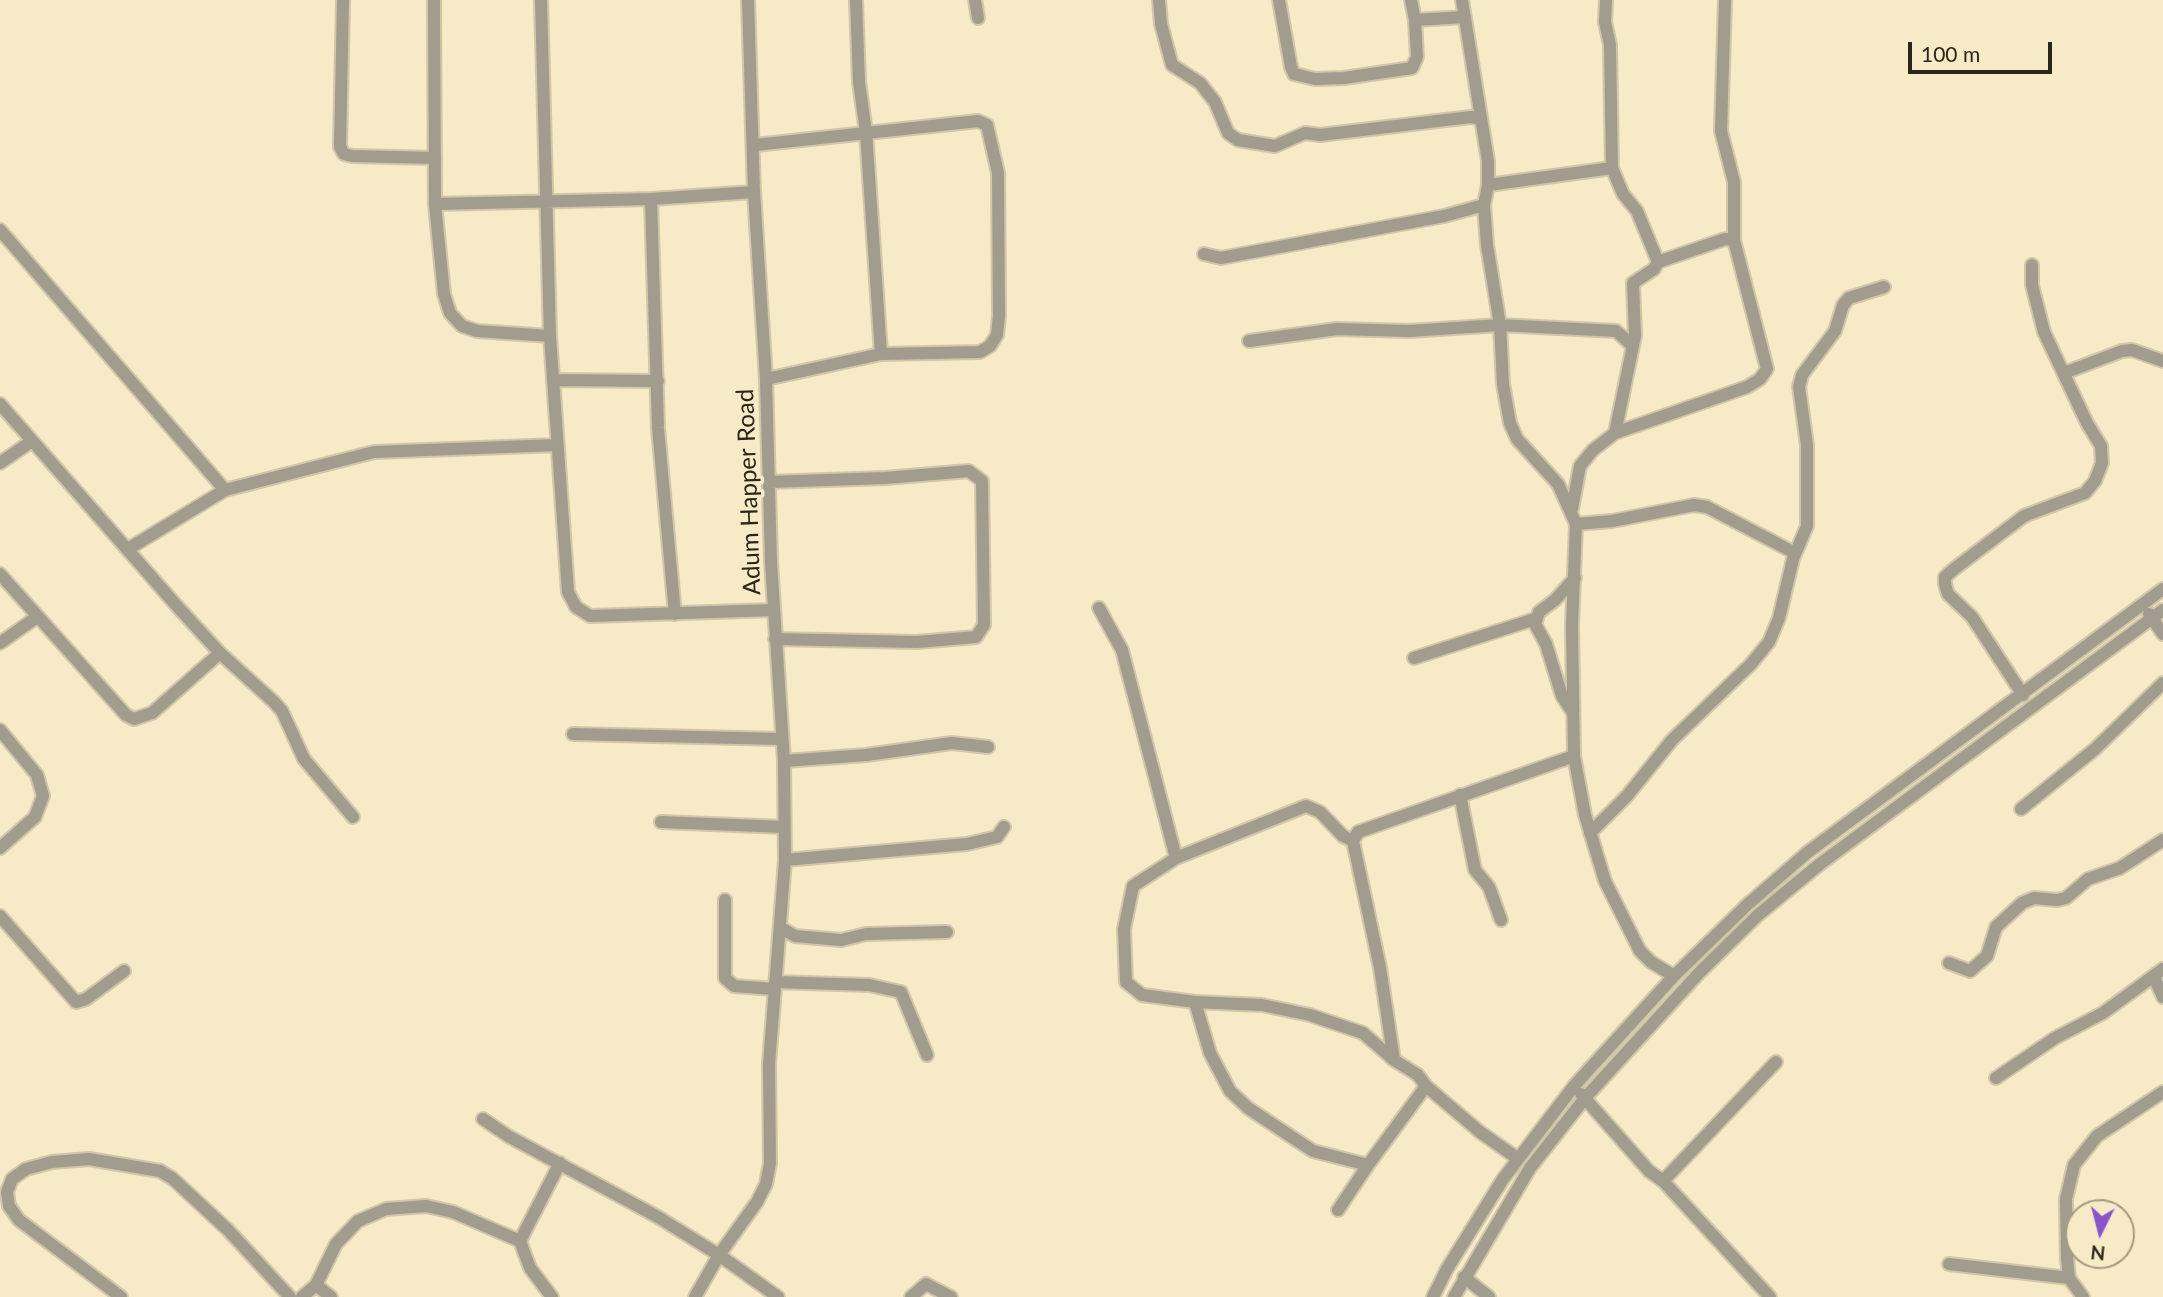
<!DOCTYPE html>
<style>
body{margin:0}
#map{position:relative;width:2163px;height:1297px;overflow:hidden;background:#f6eac7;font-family:Lato,sans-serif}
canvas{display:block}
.north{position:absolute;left:2065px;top:1199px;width:70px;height:70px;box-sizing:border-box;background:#f6eac7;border:2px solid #a49b81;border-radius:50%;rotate:186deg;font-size:19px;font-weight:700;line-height:28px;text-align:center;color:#292518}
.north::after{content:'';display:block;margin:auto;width:24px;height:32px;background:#8a54cb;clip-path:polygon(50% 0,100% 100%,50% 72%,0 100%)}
.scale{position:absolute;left:1908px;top:42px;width:144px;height:32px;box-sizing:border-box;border:4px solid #292518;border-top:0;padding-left:9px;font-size:21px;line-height:24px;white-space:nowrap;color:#292518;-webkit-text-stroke:5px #f6eac7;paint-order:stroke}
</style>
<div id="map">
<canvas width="2163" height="1297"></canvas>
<div class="north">N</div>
<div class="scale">100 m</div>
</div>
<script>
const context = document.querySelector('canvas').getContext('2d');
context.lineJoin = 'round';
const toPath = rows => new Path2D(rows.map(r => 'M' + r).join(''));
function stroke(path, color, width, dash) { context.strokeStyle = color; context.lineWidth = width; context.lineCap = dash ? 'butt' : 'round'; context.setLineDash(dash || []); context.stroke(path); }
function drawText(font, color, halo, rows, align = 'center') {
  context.font = font + ' Lato,sans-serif'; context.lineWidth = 7; context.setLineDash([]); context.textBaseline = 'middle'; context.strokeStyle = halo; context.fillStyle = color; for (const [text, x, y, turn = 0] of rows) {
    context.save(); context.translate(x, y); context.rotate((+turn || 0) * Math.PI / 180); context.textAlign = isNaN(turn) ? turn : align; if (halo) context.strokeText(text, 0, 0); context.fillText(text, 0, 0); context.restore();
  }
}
const minor = toPath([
 [343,0,340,147,344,154,352,156,435,158],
 [434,0,435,204,444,294,450,313,462,326,477,331,550,336],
 [541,0,550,336,568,592,576,607,590,616,774,610],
 [856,0,859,82,866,132,881,354],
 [975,0,978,18],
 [1159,0,1161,24,1172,65,1200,83,1215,102,1228,133,1238,140,1275,146,1305,133,1320,135,1471,117,1481,119],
 [1279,0,1291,67,1294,74,1315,79,1344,78,1412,68,1417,57,1415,20],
 [1411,0,1415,20,1465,17],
 [1462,0,1488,161,1488,185,1484,205,1487,245,1500,325,1503,384,1510,423,1517,439,1558,484,1576,524,1572,626,1574,756,1585,815,1605,881,1640,951,1651,962,1674,976],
 [1725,0,1721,131,1734,182,1734,240],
 [755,145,978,121,987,125,998,173,999,316,997,335,990,346,980,352,881,354,766,379],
 [1488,185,1612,168],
 [651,199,658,428,675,614],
 [435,204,651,199,754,192],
 [0,230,225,490],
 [1204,254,1221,258,1444,216,1484,205],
 [1249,341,1337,329,1409,331,1500,325,1616,331,1633,346],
 [2064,373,2122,351,2132,350,2163,361],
 [553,380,658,381],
 [0,404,176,605,220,653,274,702,282,711,304,759,353,817],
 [1615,433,1747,387,1760,379,1767,369,1734,240,1725,239,1658,262],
 [0,463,32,441],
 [769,482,885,478,969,471,982,481,984,625,976,637,917,642,775,639],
 [1572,509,1580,466,1593,450,1615,433,1635,336,1633,283,1654,269,1658,262,1637,211,1623,194,1612,168,1610,45,1605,22,1606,0],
 [1576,524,1612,521,1694,505,1707,507,1795,553],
 [128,549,225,490,374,452,557,445],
 [0,574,126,715,134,719,152,713,220,653],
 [1099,608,1122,650,1176,858,1133,886,1124,929,1126,982,1142,995,1195,1002,1210,1053,1230,1091,1248,1108,1313,1151,1368,1165,1426,1086],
 [2149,614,2163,634],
 [0,643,37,617],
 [1414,658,1535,619],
 [2023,695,1972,617,1948,594,1945,584,1945,577,1954,569,2024,516,2085,493,2095,481,2102,463,2101,446,2087,423,2044,332,2032,285,2032,265],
 [1573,713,1562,696,1546,644,1535,624,1539,612,1555,600,1575,578],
 [0,730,37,775,43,796,35,817,0,848],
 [573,734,781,739],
 [784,761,866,755,952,743,988,747],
 [1460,795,1475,870,1489,887,1501,920],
 [2021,809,2095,749,2163,683],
 [661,822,784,827],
 [1590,833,1627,796,1672,740,1751,664,1769,642,1779,618,1793,559,1807,526,1807,445,1799,387,1802,375,1835,331,1843,305,1849,298,1884,287],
 [1176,858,1306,806,1320,812,1343,836,1353,841],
 [785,860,967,844,997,837,1004,827],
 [725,900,725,978,734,986,774,989],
 [0,916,76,1002,86,999,124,971],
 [781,928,795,936,841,940,866,934,947,932],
 [1949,963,1970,971,1987,956,1996,927,2022,903,2034,898,2057,900,2066,898,2088,879,2120,868,2163,840],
 [2154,977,2163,997],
 [775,982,869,985,901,992,927,1055],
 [1195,1002,1262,1005,1310,1015,1363,1033,1394,1060,1418,1075,1426,1086,1480,1132,1517,1158],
 [1394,1060,1380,968,1353,841,1358,832,1574,756],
 [1996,1078,2055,1038,2103,1013,2163,969],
 [1581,1094,1649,1171,1663,1181,1770,1297],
 [483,1119,508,1136,658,1217,719,1255,778,1297],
 [1663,1181,1776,1062],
 [1338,1210,1368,1165],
 [520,1241,530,1268,552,1297],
 [1949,1264,2069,1278],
 [1464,1277,1489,1297],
 [316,1285,336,1244,358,1221,386,1209,426,1206,453,1212,520,1241,560,1163],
 [121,1297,19,1220,9,1206,7,1192,12,1179,26,1169,52,1162,89,1159,160,1171,172,1178,228,1230,290,1297],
 [302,1297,316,1285,331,1297],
 [695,1297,719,1255,757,1202,766,1184,770,1163,769,1064,785,860,784,761,771,562,766,379,754,192,748,0],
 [911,1297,926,1284,951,1297],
 [1433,1297,1447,1269,1503,1179,1574,1086,1674,976,1747,905,1808,852,2163,589],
 [1454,1297,1530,1168,1585,1098,1699,973,1758,915,1820,864,2163,610],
 [2083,1297,2069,1278,2067,1258,2066,1199,2074,1165,2097,1136,2163,1092]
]);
const streetNames = [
 ["Adum Happer Road",749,492,-92]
];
stroke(minor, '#d1c7a8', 16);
stroke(minor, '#a19c8d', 12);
drawText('24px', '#292518', '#f6eac7', streetNames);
</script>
